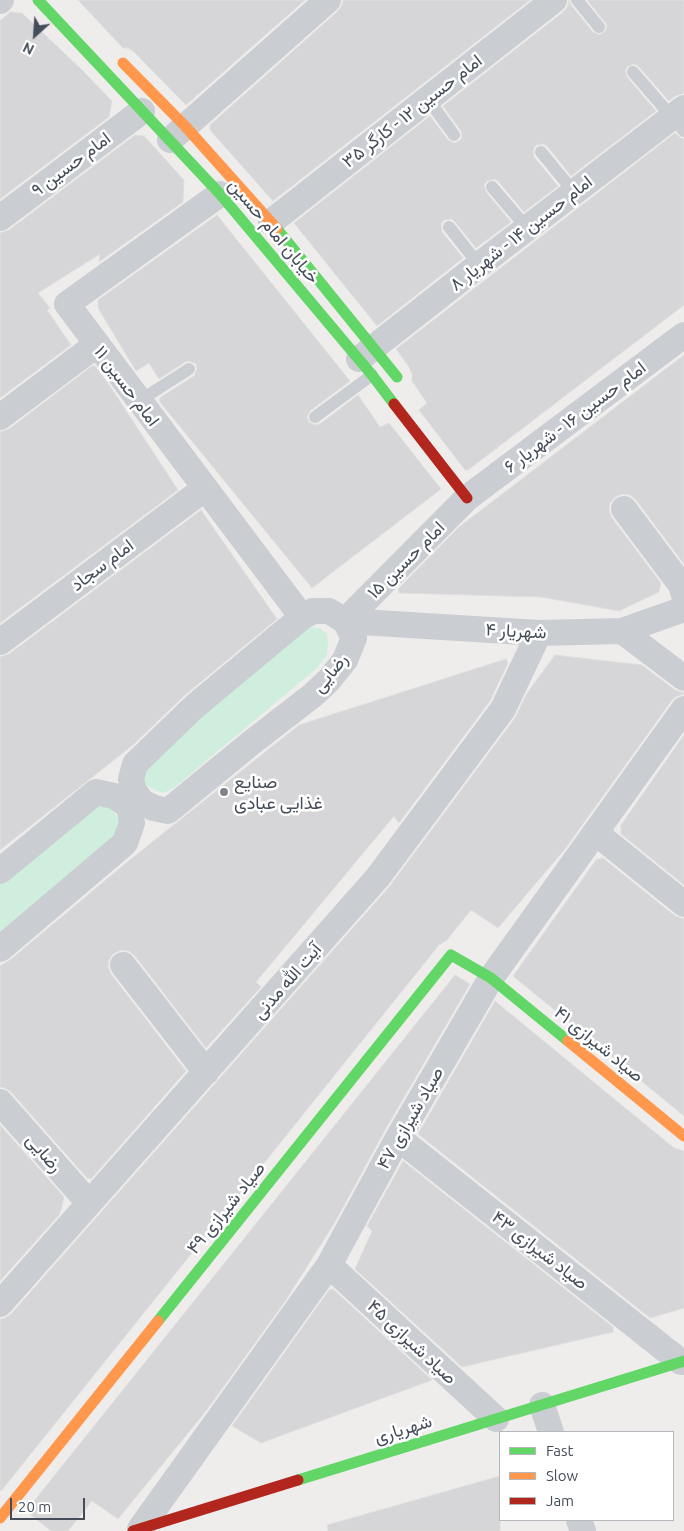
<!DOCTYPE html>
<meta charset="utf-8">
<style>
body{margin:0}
#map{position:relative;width:684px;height:1531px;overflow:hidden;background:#eeedec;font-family:Ubuntu,sans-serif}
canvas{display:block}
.legend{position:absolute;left:499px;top:1431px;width:175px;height:90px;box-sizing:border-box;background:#fff;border:1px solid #b4b8bd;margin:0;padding:6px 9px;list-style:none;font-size:15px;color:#444d59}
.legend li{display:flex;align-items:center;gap:10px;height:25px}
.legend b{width:25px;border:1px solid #b4b8bd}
.north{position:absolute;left:10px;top:10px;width:50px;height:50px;-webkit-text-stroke:4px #fff;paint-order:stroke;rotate:206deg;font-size:14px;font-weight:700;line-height:20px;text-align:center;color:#444d59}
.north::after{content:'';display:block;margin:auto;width:18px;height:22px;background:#444d59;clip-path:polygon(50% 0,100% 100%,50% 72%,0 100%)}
.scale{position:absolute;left:10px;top:1498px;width:75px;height:22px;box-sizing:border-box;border:2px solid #444d59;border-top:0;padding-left:6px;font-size:15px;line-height:18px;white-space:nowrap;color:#444d59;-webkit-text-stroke:4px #fff;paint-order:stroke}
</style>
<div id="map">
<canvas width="684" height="1531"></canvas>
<ul class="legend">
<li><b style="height:6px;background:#63d668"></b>Fast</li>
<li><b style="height:6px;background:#ff974d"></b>Slow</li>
<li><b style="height:6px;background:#b3261e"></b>Jam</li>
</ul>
<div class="north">N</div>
<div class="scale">20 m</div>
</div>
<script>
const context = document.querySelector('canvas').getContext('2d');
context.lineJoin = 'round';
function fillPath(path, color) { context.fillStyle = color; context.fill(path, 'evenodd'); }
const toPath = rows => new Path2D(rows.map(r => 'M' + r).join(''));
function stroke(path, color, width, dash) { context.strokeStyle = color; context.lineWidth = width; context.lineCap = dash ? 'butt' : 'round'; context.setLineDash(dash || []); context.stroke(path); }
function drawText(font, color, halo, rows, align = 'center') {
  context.font = font + ' Ubuntu,Vazirmatn,sans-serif'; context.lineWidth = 5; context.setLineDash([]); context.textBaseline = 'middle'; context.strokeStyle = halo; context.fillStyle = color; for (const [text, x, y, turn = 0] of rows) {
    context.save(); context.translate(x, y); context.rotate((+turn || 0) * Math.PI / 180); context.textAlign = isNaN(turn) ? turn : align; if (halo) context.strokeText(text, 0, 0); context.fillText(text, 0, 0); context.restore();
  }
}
const green = toPath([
 [304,627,319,628,327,634,328,644,327,655,317,668,175,787,164,793,157,791,146,785,141,775,141,766],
 [104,803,112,809,118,819,119,828,115,840,0,932,0,881,94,804]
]);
const building = toPath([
 [78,0,305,0,186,105,134,52,128,48,123,48,78,0],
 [343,0,530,0,273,201,210,130,210,125,338,11,342,5,343,0],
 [569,0,571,5,593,32,600,35,606,30,607,25,587,0,684,0,684,93,675,96,669,101,639,67,635,64,628,66,625,70,627,77,656,111,571,176,547,146,543,144,536,145,533,150,534,157,558,186,524,212,498,181,494,179,487,181,484,185,486,192,511,222,476,248,455,222,452,219,444,220,441,224,442,232,463,258,377,326,294,223,430,116,448,140,454,143,459,141,462,138,461,131,443,106,563,12,568,6,569,0],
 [10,12,22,13,82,70,112,101,109,117,0,199,0,21,10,12],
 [675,133,681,138,684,139,684,305,468,470,465,470,419,410,427,403,412,381,412,374,409,367,396,349,675,133],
 [135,135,144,136,184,180,183,202,99,262,100,254,38,293,50,308,47,310,71,345,0,398,0,233,9,230,135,135],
 [217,215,350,381,310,411,307,417,309,422,315,425,320,424,358,395,380,427,389,423,441,489,312,588,159,401,161,397,194,376,197,369,196,364,189,361,185,362,159,379,149,363,136,371,98,308,98,300,217,215],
 [684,355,684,564,636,500,630,495,623,494,615,497,610,503,609,510,612,518,661,583,659,592,619,611,541,597,399,593,398,589,459,527,684,355],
 [92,366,95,366,110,386,178,490,0,623,0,432,9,429,92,366],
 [201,510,277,619,185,695,133,745,0,850,0,657,9,654,201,510],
 [555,655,642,665,675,690,684,693,684,694,677,696,672,700,565,849,498,928,471,910,447,940,439,945,1,1491,0,1490,0,1319,5,1318,11,1314,389,887,515,718,527,693,555,655],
 [506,659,508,663,490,701,399,823,394,816,256,982,261,987,206,1048,135,956,129,951,121,950,113,954,109,960,108,967,111,974,186,1071,91,1179,87,1178,11,1092,5,1088,0,1087,0,966,10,960,126,863,299,725,506,659],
 [684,735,684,885,621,834,621,825,684,735],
 [603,858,675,916,684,919,684,1116,513,976,596,860,603,858],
 [455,975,470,984,385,1130,335,1222,286,1300,206,1411,118,1519,92,1501,68,1531,51,1531,26,1511,455,975],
 [495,1001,674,1148,684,1151,684,1308,650,1318,418,1134,495,1001],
 [0,1125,64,1197,60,1214,0,1281,0,1125],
 [403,1161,613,1327,613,1332,462,1367,355,1269,372,1231,367,1226,403,1161],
 [333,1289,432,1380,261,1443,232,1426,329,1290,333,1289],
 [500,1476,500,1531,328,1531,327,1525,500,1476]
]);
const lane = toPath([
 [577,0,599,27],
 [633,72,684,131],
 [428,99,454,135],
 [541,152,574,192],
 [492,187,527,228],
 [449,227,479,265],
 [139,401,189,369],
 [315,417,372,375]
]);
const street = toPath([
 [0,1,1,0],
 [170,140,328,0],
 [220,194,67,304,302,617],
 [0,218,142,111],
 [271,222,554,0],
 [359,359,479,265,684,108],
 [0,417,96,345],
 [624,509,681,585,684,595],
 [313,611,329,611,345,621,354,638,345,660,329,680,313,695,251,743,168,811,154,808,142,802,134,791,131,779,135,764,195,706,302,617,313,611],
 [345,621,467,498,684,335],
 [345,621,539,633,622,631,684,609],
 [622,631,684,678],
 [0,642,204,489],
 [596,833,684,904],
 [0,871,96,792,114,796,129,806,132,823,125,843,0,949],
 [123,965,206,1072],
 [0,1102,89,1203],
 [398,1138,681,1362],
 [329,1265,496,1419],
 [0,1304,378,877,503,709,539,633],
 [542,1405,551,1432],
 [579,1520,583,1531],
 [140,1529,329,1265,398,1138,491,978,684,709]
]);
const fast = toPath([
 [38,0,220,194,372,375,394,404],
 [277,229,397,377],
 [158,1321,451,955,491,978,568,1041],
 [298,1480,684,1361]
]);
const slow = toPath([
 [123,63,185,126,277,229],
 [568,1041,684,1136],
 [0,1518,158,1321]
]);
const jam = toPath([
 [394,404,467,498],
 [133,1531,298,1480]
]);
const markers = [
 [224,792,5,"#80858c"]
];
const streetNames = [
 ["امام حسین ۱۲ - کارگر ۳۵",412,111,-38],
 ["امام حسین ۹",71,164,-37],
 ["خیابان امام حسین",274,231,50],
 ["امام حسین ۱۴ - شهریار ۸",521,233,-38],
 ["امام حسین ۱۱",127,386,53],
 ["امام حسین ۱۶ - شهریار ۶",575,417,-37],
 ["امام حسین ۱۵",406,560,-45],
 ["امام سجاد",102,565,-37],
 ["شهریار ۴",516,631,3],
 ["رضایی",330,673,-51],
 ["آیت الله مدنی",287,981,-49],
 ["صیاد شیرازی ۴۱",599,1044,39],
 ["صیاد شیرازی ۴۷",410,1118,-60],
 ["رضایی",44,1153,49],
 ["صیاد شیرازی ۴۹",226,1208,-51],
 ["صیاد شیرازی ۴۳",540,1250,38],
 ["صیاد شیرازی ۴۵",412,1342,43],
 ["شهریاری",403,1429,-17]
];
const poiNames = [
 ["صنایع",234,782],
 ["غذایی عبادی",234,803]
];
fillPath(green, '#d0eede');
fillPath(building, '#d6d6d8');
stroke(building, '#dfdfdf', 1);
stroke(lane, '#cacdd1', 12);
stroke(street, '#cacdd1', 26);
stroke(fast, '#63d668', 11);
stroke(slow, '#ff974d', 11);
stroke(jam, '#b3261e', 11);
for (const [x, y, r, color] of markers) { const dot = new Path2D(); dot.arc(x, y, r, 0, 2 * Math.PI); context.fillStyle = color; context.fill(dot); stroke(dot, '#fff', 2); }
drawText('18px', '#444d59', '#fff', streetNames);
drawText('18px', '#444d59', '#fff', poiNames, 'left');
</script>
